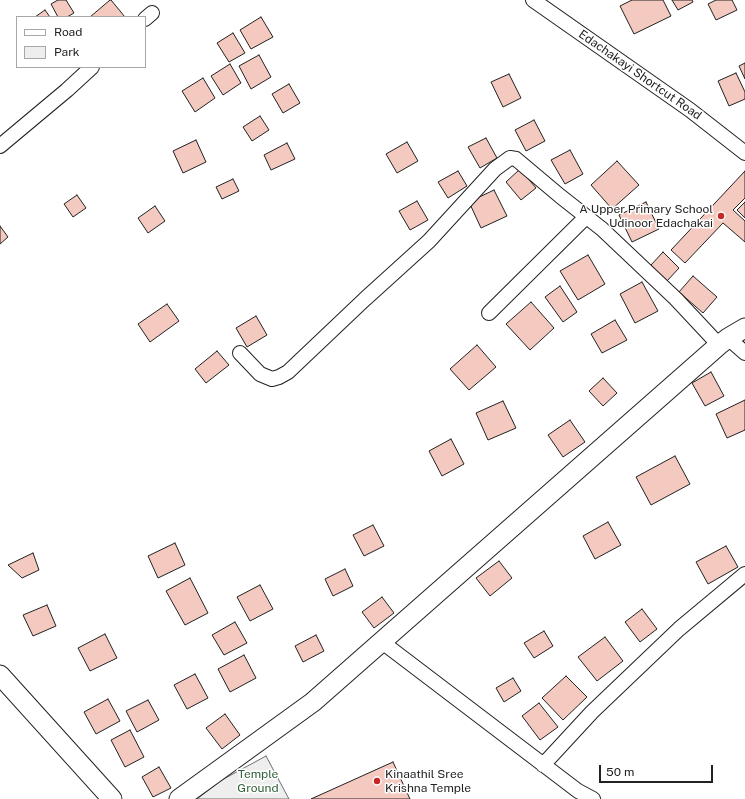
<!DOCTYPE html>
<style>
body{margin:0}
#map{position:relative;width:745px;height:799px;overflow:hidden;background:#fff;font-family:"Public Sans",sans-serif}
canvas{display:block}
.legend{position:absolute;left:16px;top:16px;width:130px;height:52px;box-sizing:border-box;background:#fff;border:1px solid #a7a7a7;margin:0;padding:5px 7px;list-style:none;font-size:12px;color:#222}
.legend li{display:flex;align-items:center;gap:8px;height:20px}
.legend b{width:20px;border:1px solid #a7a7a7}
.scale{position:absolute;left:599px;top:765px;width:114px;height:18px;box-sizing:border-box;border:2px solid #222;border-top:0;padding-left:5px;font-size:12px;line-height:14px;white-space:nowrap;color:#222;-webkit-text-stroke:3px #fff;paint-order:stroke}
</style>
<div id="map">
<canvas width="745" height="799"></canvas>
<ul class="legend">
<li><b style="height:5px;background:#fff"></b>Road</li>
<li><b style="height:11px;background:#eee"></b>Park</li>
</ul>
<div class="scale">50 m</div>
</div>
<script>
const context = document.querySelector('canvas').getContext('2d');
context.lineJoin = 'round';
function fillPath(path, color) { context.fillStyle = color; context.fill(path, 'evenodd'); }
const toPath = rows => new Path2D(rows.map(r => 'M' + r).join(''));
function stroke(path, color, width, dash) { context.strokeStyle = color; context.lineWidth = width; context.lineCap = dash ? 'butt' : 'round'; context.setLineDash(dash || []); context.stroke(path); }
function drawText(font, color, halo, rows, align = 'center') {
  context.font = font + ' "Public Sans",sans-serif'; context.lineWidth = 3; context.setLineDash([]); context.textBaseline = 'middle'; context.strokeStyle = halo; context.fillStyle = color; for (const [text, x, y, turn = 0] of rows) {
    context.save(); context.translate(x, y); context.rotate((+turn || 0) * Math.PI / 180); context.textAlign = isNaN(turn) ? turn : align; if (halo) context.strokeText(text, 0, 0); context.fillText(text, 0, 0); context.restore();
  }
}
const green = toPath([
 [266,756,289,799,197,799,220,781,266,756]
]);
const building = toPath([
 [58,0,66,0,74,13,67,17,58,17,51,4,58,0],
 [111,0,125,17,90,17,110,0,111,0],
 [632,0,663,0,671,16,634,34,620,6,632,0],
 [672,0,692,0,693,2,678,10,672,0],
 [716,0,732,0,737,10,716,20,708,4,716,0],
 [45,10,50,17,35,17,45,10],
 [261,17,273,37,251,49,240,30,261,17],
 [233,33,245,53,229,62,217,43,233,33],
 [259,55,271,77,251,89,239,66,259,55],
 [745,63,745,79,739,66,745,63],
 [230,64,241,83,223,95,211,76,230,64],
 [736,73,745,92,745,99,729,106,718,81,736,73],
 [509,74,521,98,503,107,491,82,509,74],
 [203,78,215,98,195,112,182,91,203,78],
 [289,84,300,103,283,113,272,94,289,84],
 [260,116,269,130,252,141,243,127,260,116],
 [534,120,545,141,526,151,515,130,534,120],
 [486,138,497,158,480,168,468,147,486,138],
 [196,140,206,162,183,173,173,151,196,140],
 [407,142,418,161,397,173,386,154,407,142],
 [287,143,295,159,271,170,264,155,287,143],
 [570,150,583,174,565,184,551,160,570,150],
 [617,161,639,185,612,209,591,185,617,161],
 [520,169,536,188,521,200,506,182,520,169],
 [458,171,467,186,448,198,438,182,458,171],
 [745,171,745,198,733,210,745,221,745,242,723,223,685,263,671,250,745,171],
 [233,179,239,191,222,199,216,187,233,179],
 [494,190,507,216,481,228,469,202,494,190],
 [77,195,86,208,73,217,64,204,77,195],
 [417,201,428,220,410,230,399,211,417,201],
 [646,202,659,229,632,242,619,215,646,202],
 [745,202,745,218,737,210,745,202],
 [155,206,165,221,148,233,138,218,155,206],
 [0,226,8,237,0,244,0,226],
 [663,252,679,268,667,281,651,265,663,252],
 [588,255,605,284,578,300,560,271,588,255],
 [693,276,717,297,703,313,679,292,693,276],
 [642,282,658,311,635,323,620,294,642,282],
 [560,286,577,312,563,322,545,297,560,286],
 [531,302,554,328,530,350,506,324,531,302],
 [167,304,179,321,150,342,138,324,167,304],
 [256,316,267,335,247,347,236,328,256,316],
 [615,320,627,340,602,353,591,334,615,320],
 [477,345,496,367,469,390,450,369,477,345],
 [217,351,229,365,206,383,195,369,217,351],
 [711,372,724,396,705,406,692,383,711,372],
 [603,378,617,393,603,406,589,391,603,378],
 [745,400,745,430,727,438,716,414,745,400],
 [503,401,516,428,488,440,476,413,503,401],
 [570,420,585,442,563,457,548,435,570,420],
 [451,439,464,464,442,476,429,451,451,439],
 [675,456,690,484,651,505,636,477,675,456],
 [608,522,621,545,595,559,583,536,608,522],
 [373,525,384,546,364,556,353,535,373,525],
 [175,543,185,565,158,578,148,556,175,543],
 [726,546,738,567,708,584,696,562,726,546],
 [33,553,39,570,22,578,8,565,33,553],
 [499,561,512,578,490,596,476,578,499,561],
 [345,569,353,586,333,596,325,579,345,569],
 [190,578,208,613,185,625,166,591,190,578],
 [260,585,273,609,250,621,237,597,260,585],
 [382,597,394,613,374,628,362,612,382,597],
 [47,605,56,626,33,636,23,615,47,605],
 [642,609,657,629,640,642,625,622,642,609],
 [235,622,247,643,224,655,212,635,235,622],
 [544,631,553,646,534,658,524,643,544,631],
 [105,634,117,658,90,671,78,648,105,634],
 [316,635,324,651,303,662,295,646,316,635],
 [605,637,623,661,597,681,578,657,605,637],
 [244,655,256,678,230,692,218,669,244,655],
 [195,674,208,698,187,709,174,685,195,674],
 [566,676,587,697,563,720,542,698,566,676],
 [513,678,521,691,504,702,496,688,513,678],
 [108,699,120,721,96,734,84,712,108,699],
 [148,700,159,720,137,732,126,711,148,700],
 [539,703,558,727,540,740,522,716,539,703],
 [225,714,240,735,222,749,206,728,225,714],
 [130,730,144,757,125,767,111,740,130,730],
 [393,762,410,799,311,799,393,762],
 [159,767,171,788,153,797,142,777,159,767]
]);
const minor = toPath([
 [533,0,690,110,745,153],
 [145,19,152,13],
 [0,146,67,90,92,67],
 [489,313,586,217],
 [728,338,745,353],
 [240,353,260,374,272,379,279,377,288,372,365,299,429,241,495,169,510,158,516,159,560,196,602,229,676,299,719,345],
 [382,642,578,791,593,799],
 [543,765,592,712,679,629,745,574]
]);
const secondary = toPath([
 [0,675,112,799],
 [179,799,313,702,719,345,728,338,745,328]
]);
const markers = [
 [721,216,4,"#c62828"],
 [377,781,4,"#c62828"]
];
const streetNames = [
 ["Edachakayi Shortcut Road",640,75,35]
];
const poiNames = [
 ["A Upper Primary School",713,209],
 ["Udinoor Edachakai",713,223],
 ["Kinaathil Sree",385,774,"left"],
 ["Krishna Temple",385,788,"left"]
];
const parkNames = [
 ["Temple",258,774],
 ["Ground",258,788]
];
fillPath(green, '#eee');
stroke(green, '#6f6f6f', 1);
fillPath(building, '#f3c9c0');
stroke(building, '#222', 1);
stroke(minor, '#222', 16);
stroke(secondary, '#222', 21);
stroke(minor, '#fff', 14);
stroke(secondary, '#fff', 19);
for (const [x, y, r, color] of markers) { const dot = new Path2D(); dot.arc(x, y, r, 0, 2 * Math.PI); context.fillStyle = color; context.fill(dot); stroke(dot, '#fff', 1.5); }
drawText('12px', '#222', '#fff', streetNames);
drawText('12px', '#222', '#fff', poiNames, 'right');
drawText('12px', '#2f5e38', '#fff', parkNames);
</script>
